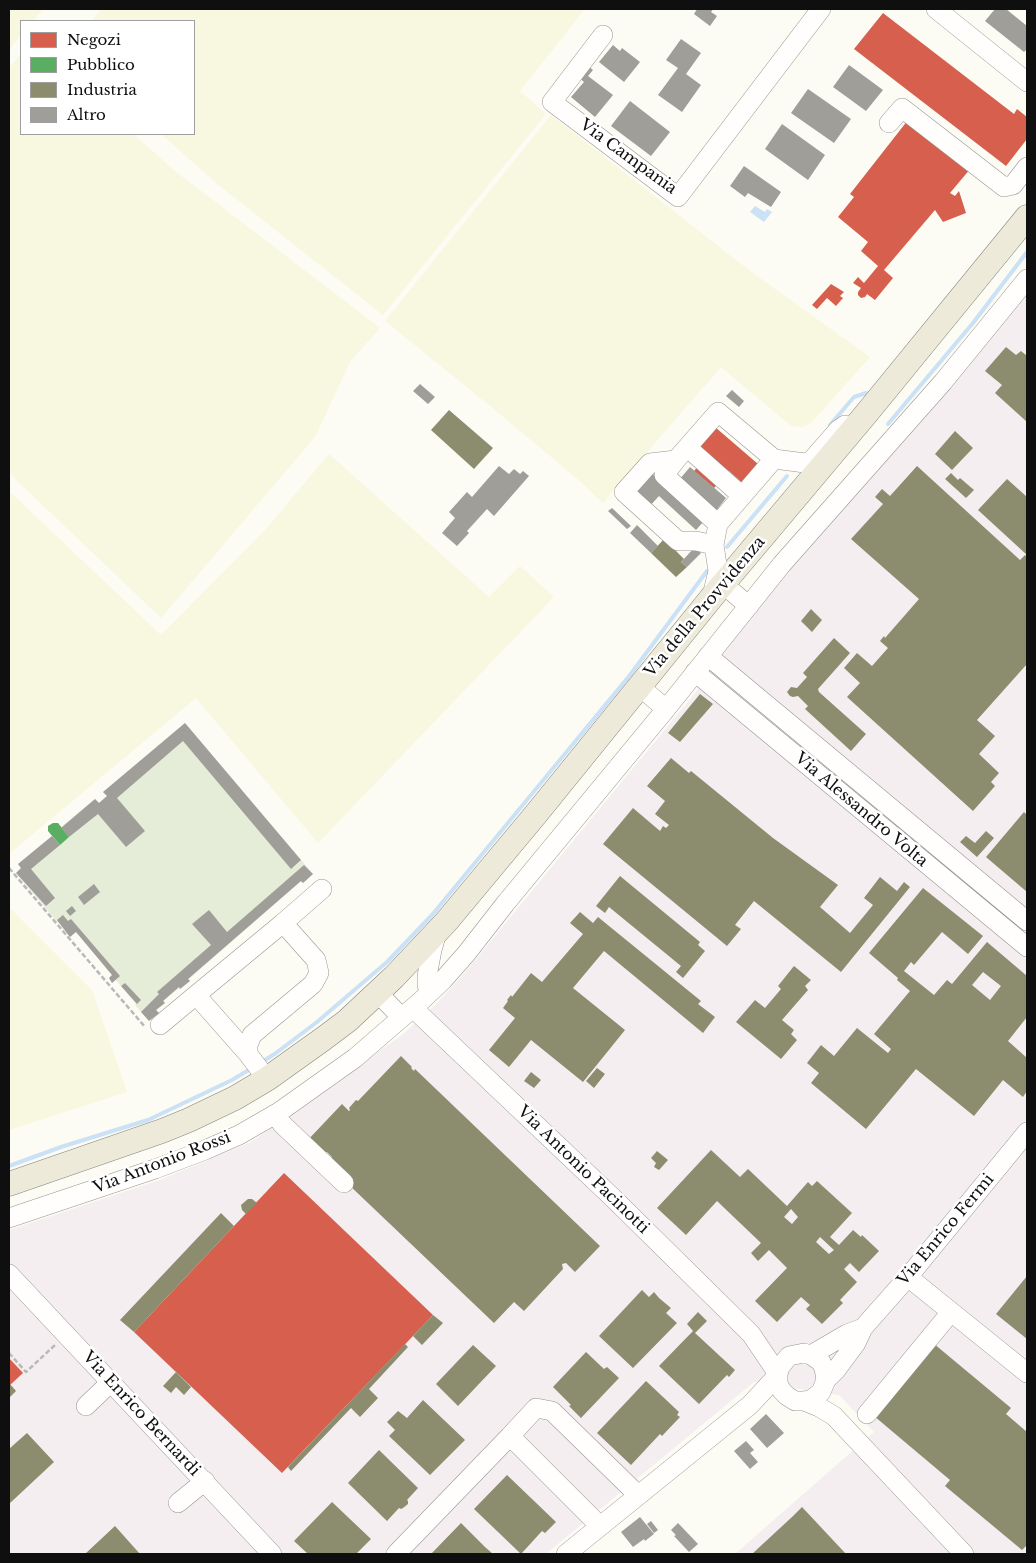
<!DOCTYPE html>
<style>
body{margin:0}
#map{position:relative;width:1036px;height:1563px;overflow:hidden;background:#fcfbf4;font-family:"Libre Baskerville",serif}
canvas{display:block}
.frame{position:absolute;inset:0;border:10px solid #0f0f0f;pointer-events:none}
.legend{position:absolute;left:20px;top:20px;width:175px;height:115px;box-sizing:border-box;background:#fff;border:1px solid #9f9f9f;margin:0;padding:6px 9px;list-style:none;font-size:15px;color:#0f0f0f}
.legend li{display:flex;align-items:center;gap:10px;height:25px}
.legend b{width:25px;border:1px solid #9f9f9f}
</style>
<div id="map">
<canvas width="1036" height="1563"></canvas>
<div class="frame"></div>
<ul class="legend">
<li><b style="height:14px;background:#d6604d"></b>Negozi</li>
<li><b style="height:14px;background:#5aae61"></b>Pubblico</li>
<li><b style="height:14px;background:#8c8c6e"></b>Industria</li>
<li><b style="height:14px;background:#a09e99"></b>Altro</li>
</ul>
</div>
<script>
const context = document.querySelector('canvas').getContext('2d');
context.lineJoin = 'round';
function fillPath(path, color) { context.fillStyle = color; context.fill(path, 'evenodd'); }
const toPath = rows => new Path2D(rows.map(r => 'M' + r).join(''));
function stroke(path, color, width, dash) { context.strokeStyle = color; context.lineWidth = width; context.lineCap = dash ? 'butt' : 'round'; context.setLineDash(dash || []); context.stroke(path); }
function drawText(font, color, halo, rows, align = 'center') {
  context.font = font + ' "Libre Baskerville",serif'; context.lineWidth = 5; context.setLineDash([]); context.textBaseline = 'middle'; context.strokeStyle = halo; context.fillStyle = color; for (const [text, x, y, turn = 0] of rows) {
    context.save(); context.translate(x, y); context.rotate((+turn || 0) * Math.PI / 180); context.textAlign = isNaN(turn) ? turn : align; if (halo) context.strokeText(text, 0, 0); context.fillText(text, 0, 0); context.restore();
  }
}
const industrial = toPath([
 [1027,292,1027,1554,735,1554,874,1432,839,1395,754,1382,546,1554,9,1554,9,1230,160,1180,251,1142,402,1035,435,1005,462,976,695,693,743,626,811,543]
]);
const farmland = toPath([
 [9,9,43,9,33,21,21,21,21,35,9,50],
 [101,9,585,9,520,91,546,114,383,315,216,183,161,134,194,134,194,21,92,21],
 [21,54,21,134,133,134,175,171,380,328,350,362,315,437,161,618,9,473,9,68],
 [551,115,750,271,870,357,811,423,803,427,791,426,721,367,603,503,581,482,489,405,385,321],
 [329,454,489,597,520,566,554,597,318,843,196,698,9,854,9,491,161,635,266,529],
 [9,907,92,990,127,1092,9,1130]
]);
const cemetery = toPath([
 [185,723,313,874,303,883,301,881,189,979,190,981,180,989,179,988,164,1000,165,1003,156,1010,159,1013,149,1021,135,1005,136,1004,116,980,112,983,109,978,112,975,76,932,70,937,16,873,21,868,18,864,52,836,48,831,48,826,53,823,58,823,61,827,95,799,99,803,107,796,103,792]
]);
const water = toPath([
 [755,206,765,212,767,209,772,212,764,222,750,212]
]);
const shops = toPath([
 [883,13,1014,114,1017,109,1027,117,1027,139,1006,166,854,49],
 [908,120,971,168,950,193,955,196,959,191,966,213,943,222,935,210,884,270,893,278,875,300,867,294,865,297,861,298,858,295,858,292,861,288,853,283,858,277,864,283,878,266,861,251,868,242,838,217,854,197,850,194],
 [831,284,844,292,840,296,843,298,836,306,827,298,817,309,812,305],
 [715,427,765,470,749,489,729,471,714,488,694,471,709,454,699,446],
 [284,1173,433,1315,282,1473,134,1332],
 [9,1358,23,1373,9,1386]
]);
const public = toPath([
 [53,823,58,823,69,837,60,845,48,831,48,826]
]);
const industry = toPath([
 [1006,347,1016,355,1021,351,1027,356,1027,422,995,393,1002,385,985,371],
 [449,410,493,448,474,469,431,430],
 [955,431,973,448,952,470,935,454],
 [917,466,1020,560,1025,555,1027,557,1027,664,977,720,995,736,979,754,999,773,991,782,995,786,973,811,847,697,860,683,844,668,857,653,872,666,888,648,880,641,884,636,885,638,919,599,851,539,883,504,875,497,882,489,890,496],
 [951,473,958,480,960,478,974,490,966,498,945,479],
 [1007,479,1027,497,1027,555,978,510],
 [664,539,684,559,681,562,687,567,676,577,651,553],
 [811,609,822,620,812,632,801,621],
 [834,638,850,653,818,689,819,692,866,734,851,751,805,709,808,706,798,696,793,697,790,696,787,692,791,687,797,688,807,677,803,673],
 [700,694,713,704,680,742,668,733],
 [671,758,689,773,691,771,773,838,838,885,820,907,850,933,873,905,864,898,880,877,897,891,904,882,910,887,841,972,754,901,735,925,741,929,727,946,603,844,633,808,660,831,663,826,666,828,669,825,655,814,665,801,647,786],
 [1024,812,1027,815,1027,892,986,857],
 [986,831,994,838,977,857,960,842,966,836,975,843],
 [620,876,700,942,698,945,705,951,683,978,676,972,681,966,609,907,605,913,596,906],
 [923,888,983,936,968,954,942,932,914,965,911,962,904,971,934,995,947,980,952,984,987,942,1027,976,1027,1017,1008,1041,1027,1058,1027,1091,1023,1097,1003,1080,974,1116,916,1069,866,1129,811,1083,819,1073,807,1063,821,1045,834,1056,857,1028,888,1053,891,1049,874,1034,910,991,897,980,898,978,869,953],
 [983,972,1001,986,990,1000,972,985],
 [580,912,593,923,598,917,701,1001,698,1004,715,1017,703,1033,604,951,573,988,625,1030,583,1082,531,1040,509,1067,489,1050,515,1018,503,1008,508,1001,507,1000,511,995,512,997,531,973,542,982,583,934,570,923],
 [794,966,811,980,805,986,808,990,782,1020,794,1030,791,1034,797,1040,781,1059,736,1022,755,1000,765,1008,781,989,778,986],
 [401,1056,412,1067,411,1068,414,1071,415,1069,600,1246,575,1272,566,1263,562,1264,563,1269,524,1311,514,1302,494,1323,326,1163,332,1157,327,1152,321,1159,305,1143,342,1104,349,1111,350,1110,349,1108,356,1100,358,1101],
 [597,1068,605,1074,594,1088,586,1081],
 [531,1072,541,1080,534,1088,524,1081],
 [711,1150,740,1177,748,1169,787,1206,808,1182,812,1186,817,1181,852,1213,830,1237,839,1245,853,1230,861,1237,862,1235,879,1251,859,1272,850,1263,844,1269,857,1282,840,1300,843,1303,822,1324,806,1309,810,1305,801,1297,777,1322,755,1301,787,1268,769,1250,758,1261,751,1253,761,1243,717,1201,686,1235,657,1208],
 [791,1209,798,1217,792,1224,784,1217],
 [820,1237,834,1250,829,1254,816,1242],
 [657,1151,668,1160,659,1170,654,1167,656,1163,651,1158],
 [248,1199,252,1199,257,1203,246,1214,242,1210,241,1205],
 [221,1213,234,1226,134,1332,120,1320],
 [1027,1276,1027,1339,996,1314],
 [642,1290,649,1297,654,1292,659,1298,671,1308,666,1313,677,1323,633,1368,599,1336],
 [698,1312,707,1321,695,1333,735,1370,729,1377,727,1375,699,1404,659,1366,693,1331,687,1324],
 [433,1315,443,1323,422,1345,413,1336],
 [933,1343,1011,1408,1006,1414,1027,1432,1027,1545,1022,1550,945,1486,950,1480,874,1416],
 [405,1344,408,1347,369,1389,378,1398,360,1417,351,1408,291,1471,288,1467],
 [473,1345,496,1366,458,1406,436,1384],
 [586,1352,604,1369,607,1367,619,1378,581,1418,569,1406,571,1405,553,1387],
 [176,1372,191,1387,184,1395,176,1387,171,1393,163,1386],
 [646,1381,679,1412,677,1415,680,1417,662,1436,660,1434,631,1465,597,1433],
 [10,1384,16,1391,9,1398,9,1386],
 [423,1400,465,1440,430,1475,389,1436,395,1430,387,1422,398,1411,407,1418],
 [27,1433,54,1462,9,1504,9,1449],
 [379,1450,418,1488,407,1500,408,1501,408,1504,403,1508,401,1509,399,1508,387,1521,348,1483],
 [507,1475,556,1522,545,1533,542,1531,521,1554,474,1509],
 [332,1502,371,1539,356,1554,308,1554,294,1541],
 [802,1507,846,1554,752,1554,792,1517],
 [461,1523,485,1547,493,1554,431,1554],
 [115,1526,140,1554,85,1554]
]);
const stream = toPath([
 [888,424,973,323,1027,252],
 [830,425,854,397,866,393],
 [727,547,787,476],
 [262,1062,276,1053,317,1022,387,962,432,915,630,675,707,571],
 [9,1166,61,1147,148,1120,232,1080,252,1068]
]);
const building = toPath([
 [697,9,713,9,711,12,717,16,710,26,694,14],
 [995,9,1006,9,1027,26,1027,49,1024,52,985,21],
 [681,39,701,53,686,74,701,85,682,112,658,95,678,68,666,60],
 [613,45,620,51,622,48,640,62,624,82,599,62],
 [587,65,593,70,588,76,613,95,595,117,571,97,584,82,578,77],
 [849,65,883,90,866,111,833,87],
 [808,89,851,119,834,143,791,113],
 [630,101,670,132,651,156,611,126],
 [782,124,825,155,808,180,765,149],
 [744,166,781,192,771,207,748,193,745,197,730,186],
 [420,384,435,397,428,404,413,391],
 [732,390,744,401,739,407,726,396],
 [499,466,509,474,514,469,520,474,523,471,529,476,494,516,487,509,467,531,469,533,457,546,442,533,455,518,449,512,467,492,472,497],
 [690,467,726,498,716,511,679,480],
 [653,474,704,521,696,530,659,496,649,507,635,494],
 [612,508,631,526,627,529,608,511],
 [637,525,658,546,651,553,630,533],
 [695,547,701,553,687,567,681,562],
 [185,723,301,860,291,869,183,741,117,798,145,831,126,847,98,814,69,837,61,828,95,799,99,803,107,796,103,792],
 [52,836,60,845,31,869,55,898,46,906,16,873,21,868,18,864],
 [304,865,313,874,303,883,301,881,188,979,190,981,180,989,179,987,163,1001,165,1003,156,1010,159,1013,149,1021,141,1012,159,994,157,992,211,945,192,924,209,910,227,932],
 [94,884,100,892,84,905,78,897],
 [72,906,76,911,70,916,66,911],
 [63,915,68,921,71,919,120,976,112,983,109,978,112,975,76,932,70,937,57,920],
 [125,983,141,1000,137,1004,121,986],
 [766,1414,784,1433,767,1448,750,1429],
 [746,1441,754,1450,750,1453,758,1462,750,1469,734,1451],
 [640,1517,654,1534,645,1541,644,1539,633,1547,621,1532],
 [651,1521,658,1530,654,1533,647,1524],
 [678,1523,698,1544,689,1552,674,1536,676,1535,671,1530]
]);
const path = toPath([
 [9,868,145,1027],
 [9,1353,26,1372,55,1345]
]);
const minor = toPath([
 [936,9,1027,82],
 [603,35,552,102,678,197,821,9],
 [889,123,902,108,1004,187,1013,185,1027,167],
 [688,448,742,496],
 [676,460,664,475,718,524],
 [714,545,696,541,678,541,624,492,650,463,676,460,718,412,774,459],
 [723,584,749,606],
 [712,596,718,571,714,545,718,524,774,459,805,463,811,461,838,430,845,425],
 [708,656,1027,921],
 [695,672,1027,947],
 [639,686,666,709],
 [283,923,322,889],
 [432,990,427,985,427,976,432,950,437,932],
 [378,993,401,1017],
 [413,1008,613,1198,751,1334,778,1374,778,1384,782,1391,787,1396,795,1401,804,1401,811,1400,821,1392,826,1380,824,1368,821,1362,811,1355,804,1353,789,1356,780,1367,778,1374],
 [160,1025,196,995],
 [248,1054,248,1045,252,1035,313,984,319,973,316,960,283,923,196,995,248,1054,267,1079],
 [275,1114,282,1124,344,1183],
 [9,1218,155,1169,205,1150,239,1135,279,1112,355,1058,422,1000,443,980,466,954,505,904,666,709,782,564,943,382,1027,279],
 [9,1274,272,1554],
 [908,1277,1027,1373],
 [811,1355,847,1334,863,1328],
 [826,1380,836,1370,856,1343,863,1328,870,1320,908,1277,1027,1132],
 [804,1401,819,1407,834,1416,964,1554],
 [86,1406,111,1382],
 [867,1414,951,1312],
 [510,1436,536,1408,552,1411,638,1495],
 [178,1503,205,1481],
 [396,1554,510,1436,600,1526],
 [566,1554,750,1405,777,1376]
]);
const major = toPath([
 [9,1184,162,1131,189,1120,235,1098,267,1079,323,1039,347,1021,394,977,446,922,536,814,712,597,866,414,1027,217]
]);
const streetNames = [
 ["Via Campania",628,157,36],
 ["Via della Provvidenza",705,607,-50],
 ["Via Alessandro Volta",861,810,40],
 ["Via Antonio Rossi",162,1163,-21],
 ["Via Antonio Pacinotti",583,1170,44],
 ["Via Enrico Fermi",946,1230,-50],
 ["Via Enrico Bernardi",141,1414,47]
];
fillPath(industrial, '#f4eef0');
fillPath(farmland, '#f8f8e0');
fillPath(cemetery, '#e5edd8');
fillPath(water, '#cae1f6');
fillPath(shops, '#d6604d');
fillPath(public, '#5aae61');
fillPath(industry, '#8c8c6e');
stroke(stream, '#cae1f6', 4);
fillPath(building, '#a09e99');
stroke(minor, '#969592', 20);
stroke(major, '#83837f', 25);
stroke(path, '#b9b9b8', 2.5, [5, 2.5]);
stroke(minor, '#fffefd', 19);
stroke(major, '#edeada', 24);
drawText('16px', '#0f0f0f', '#fff', streetNames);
</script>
